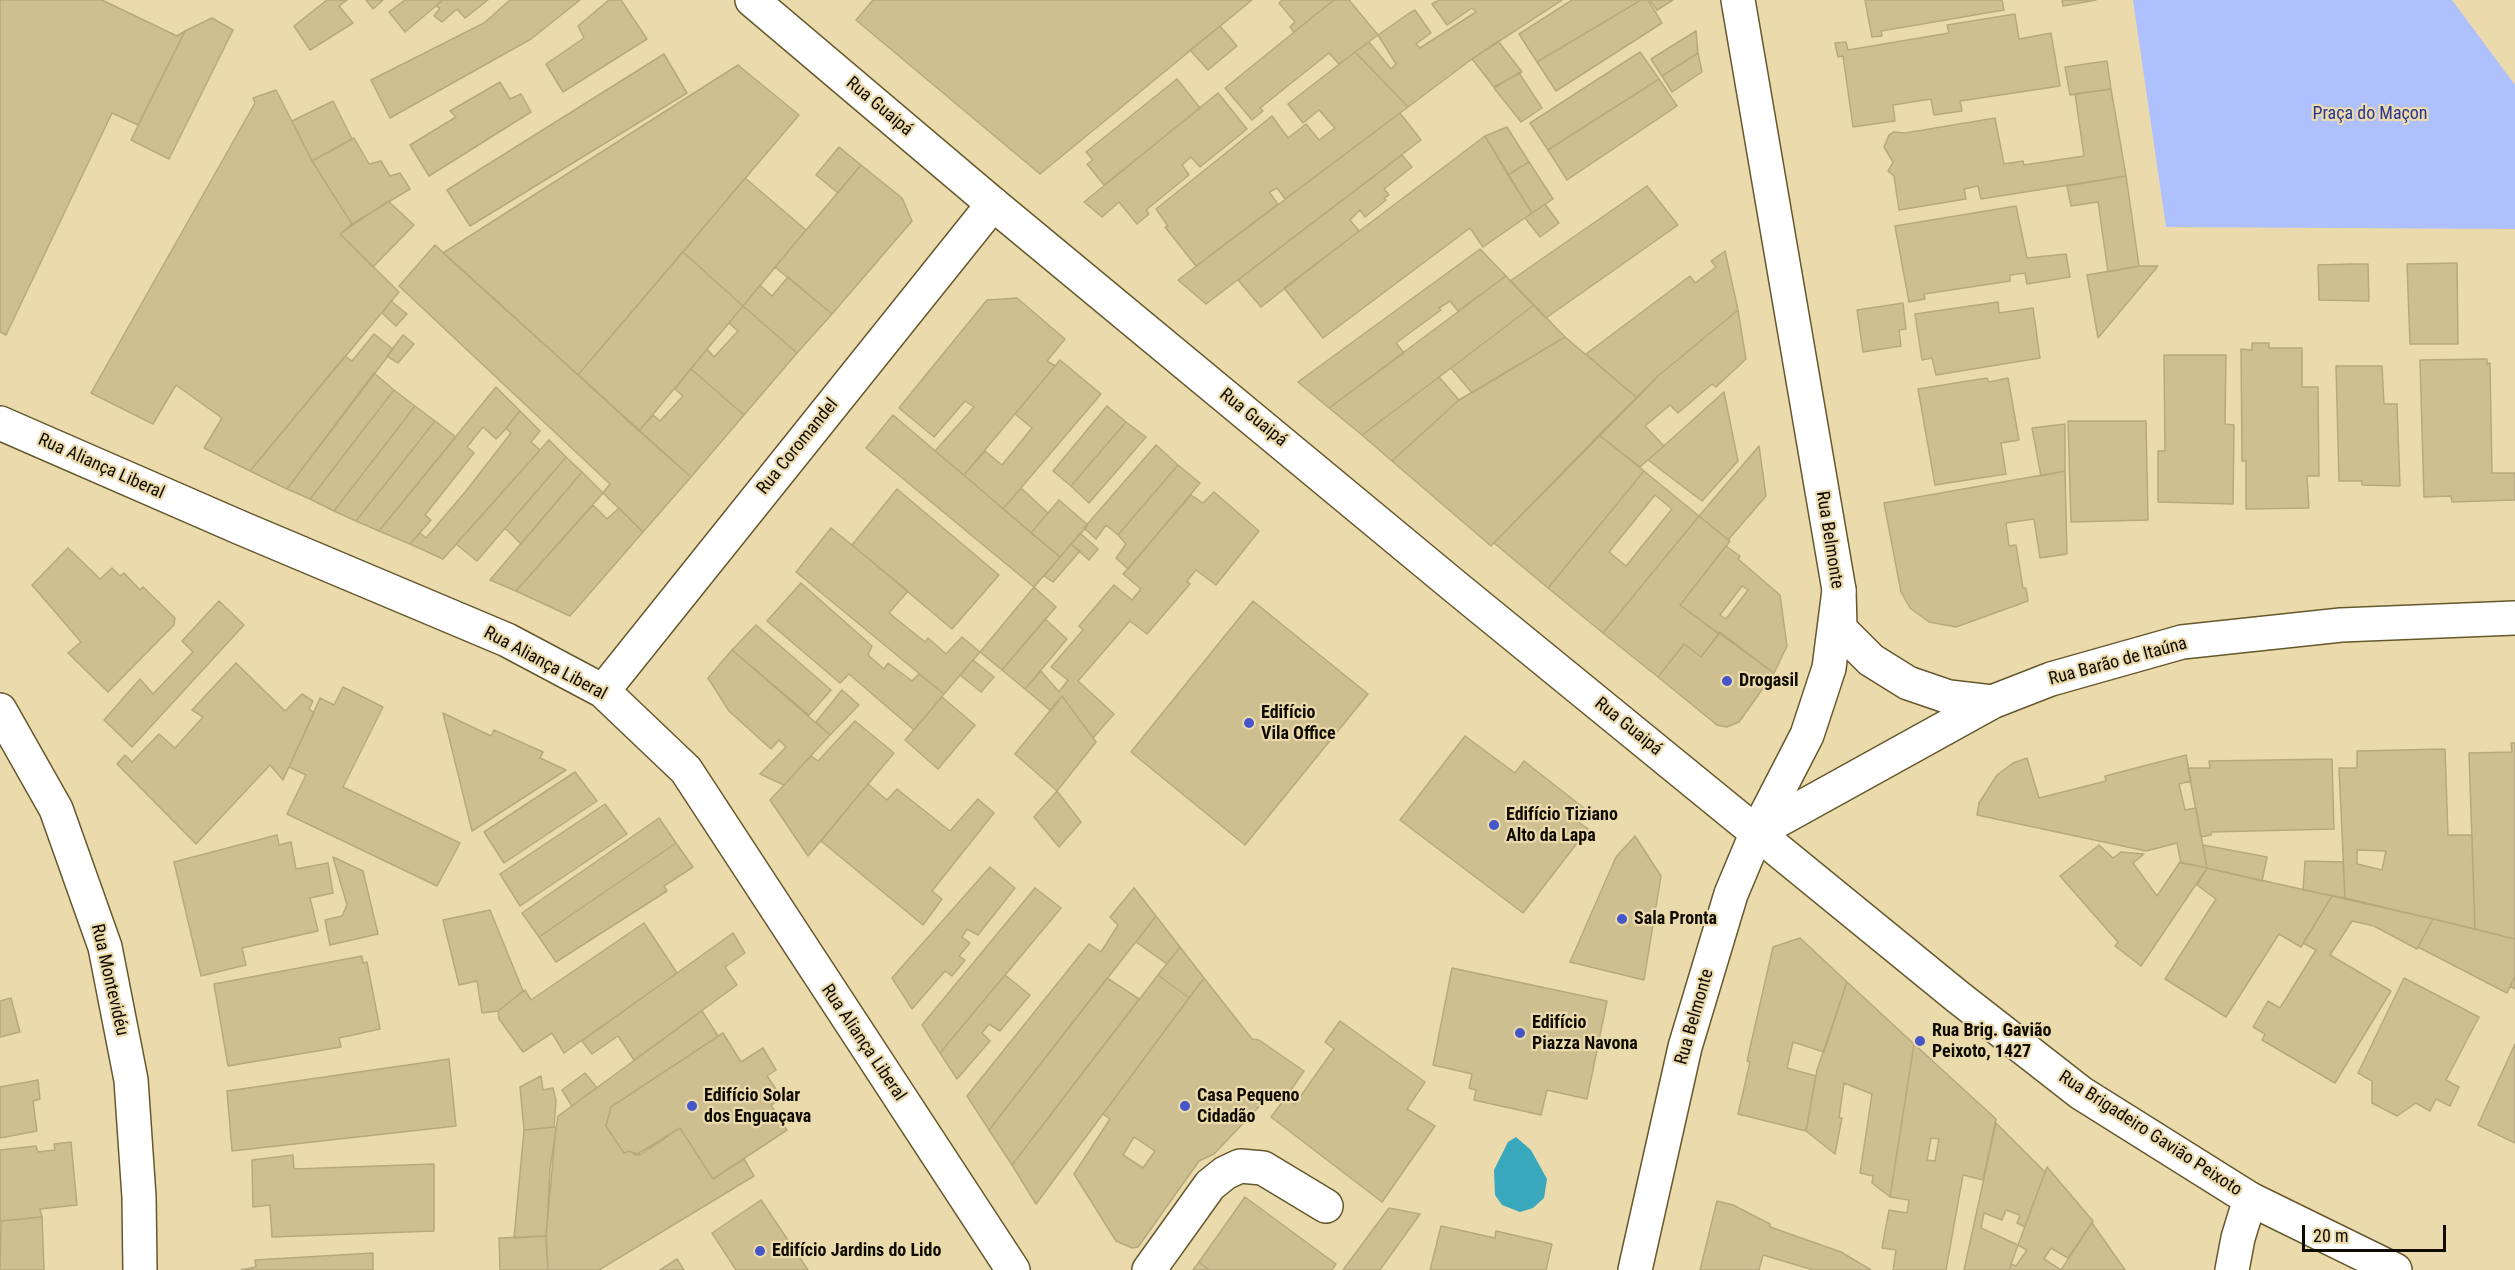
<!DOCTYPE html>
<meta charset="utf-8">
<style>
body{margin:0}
#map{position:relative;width:2515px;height:1270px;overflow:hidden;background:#ebdbac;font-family:"Roboto Condensed",sans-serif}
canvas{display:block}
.scale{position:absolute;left:2302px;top:1225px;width:144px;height:27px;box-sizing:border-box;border:3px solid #100b00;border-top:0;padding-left:8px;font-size:18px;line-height:21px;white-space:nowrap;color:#100b00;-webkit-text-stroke:4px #ebdbac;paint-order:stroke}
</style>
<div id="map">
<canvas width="2515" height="1270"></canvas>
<div class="scale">20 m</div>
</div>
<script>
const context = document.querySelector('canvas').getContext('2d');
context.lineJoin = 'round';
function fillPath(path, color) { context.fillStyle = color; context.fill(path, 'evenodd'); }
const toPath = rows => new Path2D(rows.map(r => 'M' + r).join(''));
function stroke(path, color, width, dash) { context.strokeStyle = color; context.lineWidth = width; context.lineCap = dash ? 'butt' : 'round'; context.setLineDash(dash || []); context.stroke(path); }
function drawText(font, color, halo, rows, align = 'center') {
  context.font = font + ' "Roboto Condensed",sans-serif'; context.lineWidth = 4.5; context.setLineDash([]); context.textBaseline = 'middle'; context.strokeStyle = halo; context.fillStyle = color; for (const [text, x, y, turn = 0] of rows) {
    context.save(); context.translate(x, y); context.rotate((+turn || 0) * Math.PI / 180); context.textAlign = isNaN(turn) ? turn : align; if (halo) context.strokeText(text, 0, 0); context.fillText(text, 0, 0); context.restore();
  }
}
const green = toPath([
 [2133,0,2452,0,2515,85,2515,229,2166,227]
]);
const water = toPath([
 [1516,1137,1531,1150,1547,1179,1544,1198,1533,1208,1520,1212,1502,1205,1495,1195,1494,1170,1508,1142]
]);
const building = toPath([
 [0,0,102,0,177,36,185,31,138,125,112,113,6,335,0,332,0,0],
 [327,0,347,0,339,6,353,23,310,50,294,26,327,0],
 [366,0,383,0,373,9,366,0],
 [405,0,443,0,405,32,389,12,405,0],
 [443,0,488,0,465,18,457,9,442,22,434,16,440,8,436,6,443,0],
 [510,0,580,0,531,39,390,118,371,80,484,23,510,0],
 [609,0,621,0,647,39,563,92,546,64,584,38,578,26,609,0],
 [873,0,1252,0,1040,174,856,20,873,0],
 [1282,0,1334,0,1294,32,1290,27,1295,22,1279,3,1282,0],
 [1334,0,1349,0,1378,35,1339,64,1329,53,1260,108,1263,111,1252,120,1225,88,1334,0],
 [1439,0,1562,0,1472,59,1408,107,1355,52,1369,42,1391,69,1396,64,1378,35,1408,14,1415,10,1431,33,1416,44,1420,48,1476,12,1472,8,1447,25,1432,4,1439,0],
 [1572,0,1641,0,1537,62,1519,34,1572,0],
 [1641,0,1648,0,1662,23,1556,91,1537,62,1641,0],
 [1650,0,1673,0,1657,10,1650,0],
 [1865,0,2002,0,2004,10,1881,31,1882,36,1872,37,1865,0],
 [2062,0,2096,0,2063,6,2062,0],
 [2015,14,2019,39,2051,33,2060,86,1960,101,1962,111,1934,115,1931,99,1893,105,1895,121,1853,127,1843,56,1838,57,1835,43,1846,42,1848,50,1949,33,1947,25,2015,14],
 [212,18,233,30,169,159,131,140,185,31,212,18],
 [1220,26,1237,46,1208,70,1190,50,1220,26],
 [1696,31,1698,53,1662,76,1651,59,1696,31],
 [1498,41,1522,72,1494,87,1472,59,1498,41],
 [1355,52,1408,107,1285,199,1277,188,1269,192,1278,204,1196,266,1165,227,1168,226,1156,209,1272,116,1288,138,1306,124,1319,140,1335,128,1319,110,1303,123,1288,104,1355,52],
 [1640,52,1659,79,1548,150,1530,123,1640,52],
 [1698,53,1702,72,1672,92,1662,76,1698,53],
 [664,54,687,93,470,226,447,190,664,54],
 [2107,61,2111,89,2070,95,2065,67,2107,61],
 [738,65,799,115,578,375,443,253,738,65],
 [1519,73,1542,108,1521,122,1494,88,1519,73],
 [1177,79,1200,108,1104,185,1087,164,1093,160,1086,152,1177,79],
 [1659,79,1677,106,1567,180,1548,150,1659,79],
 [500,82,510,99,521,94,531,112,429,176,410,145,456,117,450,111,500,82],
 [2111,89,2126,176,1981,199,1978,186,1964,189,1966,199,1899,210,1894,176,1888,171,1893,162,1884,147,1889,135,1894,132,1905,133,1995,118,2004,164,2023,161,2024,165,2084,156,2075,94,2111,89],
 [276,90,312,161,352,224,340,234,399,292,250,471,204,448,222,418,176,385,153,424,91,393,255,103,253,98,276,90],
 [1218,93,1247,129,1200,167,1191,157,1182,165,1189,175,1146,210,1149,214,1137,224,1119,202,1102,217,1084,202,1218,93],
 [333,101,352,139,312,161,292,121,333,101],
 [1400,113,1421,140,1206,304,1178,280,1400,113],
 [1507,127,1529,162,1508,175,1485,136,1507,127],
 [1485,136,1532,213,1483,247,1470,228,1323,338,1284,288,1485,136],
 [354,138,369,164,381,161,390,176,400,173,410,189,352,224,312,161,354,138],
 [839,147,861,165,838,193,816,175,839,147],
 [1402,155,1412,167,1384,189,1389,195,1384,198,1386,200,1365,217,1360,210,1350,220,1359,231,1261,307,1238,280,1402,155],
 [1529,162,1553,199,1532,213,1508,175,1529,162],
 [861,165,902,198,912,221,832,314,775,267,861,165],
 [2126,176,2139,266,2108,272,2098,202,2071,206,2067,186,2126,176],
 [745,178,806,230,743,306,683,252,745,178],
 [1647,186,1678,225,1546,318,1510,281,1647,186],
 [388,201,414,225,373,267,340,234,388,201],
 [1545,204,1559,223,1540,237,1525,218,1545,204],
 [2016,206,2027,258,2066,254,2070,277,2027,284,2025,273,2010,275,2010,281,1924,294,1925,299,1909,302,1895,226,2016,206],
 [435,245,691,477,643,532,603,493,610,484,399,286,435,245],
 [1480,249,1506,276,1458,311,1450,301,1439,308,1441,310,1396,343,1404,353,1329,408,1298,382,1480,249],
 [1725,251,1738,310,1658,376,1637,398,1586,354,1690,276,1695,283,1716,267,1711,261,1725,251],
 [683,252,743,306,639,431,578,375,683,252],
 [2457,263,2458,344,2410,344,2407,264,2457,263],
 [2351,264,2368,264,2369,301,2319,300,2318,265,2351,264],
 [2139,266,2158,266,2098,338,2087,275,2139,266],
 [1506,276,1534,305,1451,368,1362,435,1329,408,1506,276],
 [788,277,832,314,797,353,743,306,760,285,772,296,788,277],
 [1017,298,1065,339,1047,361,1055,366,964,475,935,451,974,407,965,401,934,437,899,408,987,300,1017,298],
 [391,301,407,314,396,326,382,313,391,301],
 [1998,302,1999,313,2033,308,2040,358,1936,375,1932,358,1922,360,1915,314,1998,302],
 [1903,303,1906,329,1899,330,1901,346,1863,352,1857,310,1903,303],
 [1534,305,1565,337,1472,393,1451,368,1534,305],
 [743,306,797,353,744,415,691,369,707,349,714,357,738,331,729,323,743,306],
 [1738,310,1746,359,1716,387,1712,384,1678,413,1670,405,1645,426,1664,446,1640,467,1599,435,1658,376,1738,310],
 [374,334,393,349,391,352,287,489,250,471,345,356,352,361,374,334],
 [403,335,414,344,398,363,387,356,403,335],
 [1565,337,1637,398,1491,546,1392,461,1459,400,1565,337],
 [2252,343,2269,343,2269,348,2302,348,2302,387,2318,387,2319,476,2307,476,2309,508,2246,509,2246,461,2242,461,2241,349,2252,350,2252,343],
 [2164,355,2226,355,2225,424,2234,425,2233,504,2158,502,2158,451,2165,451,2164,355],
 [2487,359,2487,364,2490,363,2492,473,2515,473,2515,500,2452,502,2451,496,2424,497,2420,360,2487,359],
 [1060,360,1101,394,1003,509,964,475,985,451,1002,465,1032,428,1015,414,1060,360],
 [2336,366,2382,366,2384,404,2397,404,2400,486,2362,485,2362,481,2339,481,2336,366],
 [691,369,744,415,691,477,639,431,653,415,660,421,683,396,675,389,691,369],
 [374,373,394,390,310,499,287,489,374,373],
 [1439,377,1459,400,1392,461,1362,435,1439,377],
 [1987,378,1989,382,2008,378,2019,440,2001,443,2006,474,1935,485,1918,389,1987,378],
 [496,387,520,411,503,432,496,439,483,427,467,447,474,453,425,515,431,520,410,544,379,531,496,387],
 [394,390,415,406,334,511,310,499,394,390],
 [1724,392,1738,461,1702,501,1648,460,1724,392],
 [415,406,435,421,356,521,334,511,415,406],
 [1107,406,1126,422,1071,486,1053,471,1107,406],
 [520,411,540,431,531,442,540,450,443,559,410,544,420,533,426,538,466,491,511,433,506,428,520,411],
 [893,415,1060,557,1034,587,866,448,893,415],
 [435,421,456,437,379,531,356,521,435,421],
 [2068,421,2146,421,2148,520,2071,522,2068,421],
 [1126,422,1146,437,1089,503,1071,486,1126,422],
 [2065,424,2065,471,2041,476,2032,428,2065,424],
 [1599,435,1644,471,1548,588,1494,543,1599,435],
 [549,440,566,457,477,561,456,544,549,440],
 [1156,445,1178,465,1118,535,1106,525,1096,539,1084,528,1156,445],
 [1759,446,1766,496,1728,540,1699,516,1759,446],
 [566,457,582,472,521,544,505,528,566,457],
 [1178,465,1200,483,1128,569,1116,558,1126,544,1118,535,1178,465],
 [1644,471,1699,516,1603,633,1548,588,1644,471],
 [1655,495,1672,509,1626,566,1609,552,1655,495],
 [2065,471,2067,554,2040,558,2034,519,2006,523,2009,546,2016,545,2023,588,2026,588,2028,601,1956,627,1929,622,1910,608,1901,592,1884,503,2065,471],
 [582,472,603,493,516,591,490,580,582,472],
 [1021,488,1048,513,1031,533,1003,509,1021,488],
 [897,489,999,575,952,629,852,545,897,489],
 [1214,492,1259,531,1216,585,1196,570,1187,581,1190,584,1147,634,1130,621,1078,681,1114,714,1093,738,1062,696,1051,711,1025,689,1041,671,1059,692,1068,680,1051,667,1083,630,1079,626,1114,585,1132,600,1141,589,1123,574,1191,495,1203,503,1214,492],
 [1059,500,1088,525,1060,557,1031,533,1059,500],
 [593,505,607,519,619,508,643,532,570,616,516,591,593,505],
 [1699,516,1730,541,1680,605,1719,634,1701,657,1684,644,1658,677,1603,633,1699,516],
 [831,528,908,591,889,613,925,642,928,638,946,654,962,637,980,652,944,694,796,572,831,528],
 [1080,533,1098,549,1089,560,1071,544,1080,533],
 [1071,544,1080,551,1053,582,1044,576,1071,544],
 [1726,546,1740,556,1738,559,1780,595,1787,646,1774,673,1680,605,1726,546],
 [1742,586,1748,590,1726,619,1720,615,1742,586],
 [68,548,100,579,112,568,120,576,124,573,140,590,143,587,175,618,174,625,108,692,68,653,81,642,32,585,68,548],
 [801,583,872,646,868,655,884,669,888,663,912,681,919,674,944,694,914,730,849,674,840,683,767,621,801,583],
 [1034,587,1056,607,1002,670,980,652,1034,587],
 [219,601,244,625,132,747,104,720,140,679,153,694,193,652,182,641,219,601],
 [1253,601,1368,694,1245,845,1131,752,1253,601],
 [1045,619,1067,639,1025,689,1002,670,1045,619],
 [756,625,831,690,809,715,732,650,756,625],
 [1720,632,1774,673,1739,722,1727,727,1717,725,1658,677,1684,644,1701,657,1720,632],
 [732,650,830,735,784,785,760,774,786,747,779,740,771,749,729,711,708,678,732,650],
 [973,660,994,677,981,692,960,675,973,660],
 [236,663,285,711,302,694,313,701,309,709,314,713,283,780,270,765,196,844,117,764,125,755,132,762,159,734,175,748,203,717,192,710,236,663],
 [343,687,383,707,343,787,460,843,437,886,287,814,306,775,289,767,320,698,334,705,343,687],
 [842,690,859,705,830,735,816,722,842,690],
 [1062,696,1096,742,1057,791,1015,754,1062,696],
 [942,697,975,725,938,769,905,740,942,697],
 [443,713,491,736,494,730,543,752,540,758,566,770,472,831,443,713],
 [855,721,894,753,808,856,770,800,811,756,818,761,855,721],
 [1465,736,1515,773,1524,761,1585,809,1577,821,1588,829,1523,913,1400,820,1465,736],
 [2511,743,2515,743,2515,939,2475,929,2469,753,2512,752,2511,743],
 [2445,749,2448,835,2472,835,2475,929,2345,898,2339,768,2357,768,2357,751,2445,749],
 [2357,850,2386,851,2382,870,2357,864,2357,850],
 [2186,755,2191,781,2179,784,2185,810,2196,808,2207,868,2181,863,2177,843,2146,851,1977,815,1979,803,1997,775,2013,763,2027,758,2039,798,2106,781,2105,776,2186,755],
 [2332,759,2334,829,2211,832,2211,835,2201,837,2188,768,2210,768,2209,761,2332,759],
 [575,772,597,801,504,863,484,832,575,772],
 [868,784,887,800,897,789,950,831,978,799,994,813,932,891,942,899,923,925,821,841,868,784],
 [1057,791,1081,822,1059,847,1034,817,1057,791],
 [605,804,627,834,520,906,500,874,605,804],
 [659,818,676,843,539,937,522,913,659,818],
 [277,835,279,845,291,842,296,869,328,863,333,893,310,898,318,931,242,948,246,965,201,976,174,862,277,835],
 [1635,836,1661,876,1644,980,1570,962,1616,857,1635,836],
 [676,843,693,867,664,886,667,891,556,962,539,937,676,843],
 [2099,845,2113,858,2121,852,2144,854,2133,863,2157,896,2180,862,2207,868,2141,966,2115,946,2118,942,2060,876,2099,845],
 [2203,845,2267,857,2262,881,2207,868,2203,845],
 [333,857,363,871,378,934,330,945,325,920,342,916,347,905,333,857],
 [2305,861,2343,862,2345,898,2303,890,2305,861],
 [990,867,1015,888,978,935,967,929,962,937,970,943,959,956,965,960,952,976,945,971,912,1009,892,978,990,867],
 [2207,868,2332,896,2301,947,2279,934,2226,1017,2165,979,2216,899,2197,885,2207,868],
 [1035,888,1061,908,940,1053,922,1025,1035,888],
 [1134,888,1156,916,989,1130,967,1096,1089,944,1101,952,1118,925,1110,917,1134,888],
 [2332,896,2433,919,2417,949,2374,926,2352,921,2330,955,2391,991,2335,1083,2262,1040,2265,1034,2253,1027,2268,1001,2280,1008,2316,950,2303,943,2332,896],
 [490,910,523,991,498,1011,482,1013,477,981,459,985,443,920,490,910],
 [1156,916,1180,947,1167,964,1136,942,1156,916],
 [2433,919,2515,939,2515,976,2507,993,2418,947,2433,919],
 [644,923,677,973,564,1053,552,1033,523,1052,499,1019,498,1011,525,990,531,1000,644,923],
 [733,933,745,953,725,967,737,985,634,1060,618,1036,592,1054,582,1041,733,933],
 [1800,938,1847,982,1824,1052,1793,1042,1787,1068,1816,1076,1806,1131,1738,1114,1750,1062,1747,1061,1773,947,1800,938],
 [1180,947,1204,978,1189,998,1158,975,1180,947],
 [362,956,363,963,367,962,380,1029,339,1038,341,1047,228,1066,214,984,362,956],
 [1452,968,1607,1001,1587,1099,1547,1090,1541,1115,1474,1100,1476,1090,1469,1088,1472,1074,1433,1065,1452,968],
 [1005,975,1030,995,1000,1031,989,1024,982,1033,990,1041,957,1079,940,1053,1005,975],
 [1158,975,1189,998,1036,1204,1012,1165,1158,975],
 [2515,976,2515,989,2510,986,2515,976],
 [1107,978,1139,999,1012,1165,989,1130,1107,978],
 [1204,978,1252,1039,1259,1040,1304,1071,1286,1097,1273,1092,1214,1154,1199,1161,1138,1247,1132,1248,1116,1241,1074,1174,1110,1119,1103,1114,1204,978],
 [1134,1137,1155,1151,1143,1168,1123,1155,1134,1137],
 [2404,978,2479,1017,2446,1080,2459,1087,2450,1106,2436,1099,2430,1111,2416,1103,2397,1116,2372,1103,2372,1081,2358,1073,2404,978],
 [1847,982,1914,1044,1890,1197,1872,1183,1873,1176,1860,1173,1872,1094,1844,1083,1839,1118,1842,1118,1835,1154,1806,1131,1817,1070,1847,982],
 [11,998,20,1032,0,1037,0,1001,11,998],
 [702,1011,718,1036,611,1107,606,1126,624,1153,629,1151,636,1155,680,1128,713,1179,744,1159,754,1176,599,1270,548,1270,546,1242,550,1169,558,1116,702,1011],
 [1340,1021,1425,1082,1407,1109,1435,1126,1382,1202,1271,1117,1286,1097,1295,1104,1334,1049,1325,1042,1340,1021],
 [723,1033,741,1062,763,1048,776,1070,767,1076,782,1098,771,1105,787,1130,713,1179,680,1128,640,1155,629,1151,624,1153,606,1126,611,1107,723,1033],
 [1914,1044,1996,1119,1983,1180,1963,1175,1946,1270,1893,1270,1896,1250,1882,1248,1889,1210,1907,1213,1909,1200,1890,1197,1914,1044],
 [1931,1138,1939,1139,1935,1161,1927,1160,1931,1138],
 [2515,1044,2515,1143,2478,1125,2515,1044],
 [449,1059,456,1126,232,1151,227,1091,449,1059],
 [585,1073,597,1088,572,1106,562,1090,585,1073],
 [541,1076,543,1090,553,1088,556,1101,554,1127,524,1130,520,1087,541,1076],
 [38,1080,40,1099,33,1101,37,1131,0,1138,0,1087,38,1080],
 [1996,1123,2045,1172,2025,1227,2017,1223,2020,1215,2006,1210,2002,1220,1984,1213,1981,1228,2018,1245,2009,1270,1964,1270,1996,1123],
 [556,1127,546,1236,514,1238,524,1130,556,1127],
 [71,1142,77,1205,40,1209,42,1217,0,1221,0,1150,36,1146,38,1152,55,1150,54,1144,71,1142],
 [293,1155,294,1169,434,1164,434,1231,272,1237,270,1205,253,1207,252,1160,293,1155],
 [2047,1167,2093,1221,2068,1258,2051,1248,2044,1259,2061,1270,2009,1270,2011,1264,2016,1266,2027,1250,2018,1245,2047,1167],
 [1245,1197,1336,1264,1332,1270,1209,1270,1199,1262,1245,1197],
 [761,1200,808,1270,736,1270,712,1233,761,1200],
 [1717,1201,1733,1205,1770,1224,1770,1227,1841,1252,1871,1270,1813,1270,1763,1255,1759,1270,1700,1270,1717,1201],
 [1389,1208,1420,1214,1380,1270,1343,1270,1389,1208],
 [42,1217,44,1270,0,1270,1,1221,42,1217],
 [2092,1223,2125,1270,2061,1270,2092,1223],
 [1441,1226,1495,1238,1496,1231,1552,1244,1546,1270,1430,1270,1441,1226],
 [546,1236,548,1270,500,1270,499,1238,546,1236],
 [373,1253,373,1270,241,1270,256,1267,255,1260,373,1253],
 [677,1259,684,1270,660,1270,677,1259],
 [1199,1262,1209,1270,1193,1270,1199,1262]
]);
const minor = toPath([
 [0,423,241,528,507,640,603,691,686,770,1013,1270],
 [603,691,993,204],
 [0,710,56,809,105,947,131,1080,139,1197,140,1270],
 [1149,1270,1210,1185,1225,1173,1240,1166,1263,1168,1326,1206],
 [2232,1270,2238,1238,2250,1199]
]);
const tertiary = toPath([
 [1738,0,1839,590,1829,668,1807,735,1757,832]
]);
const secondary = toPath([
 [752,0,993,204,1458,589,1958,997,2081,1093,2250,1199,2395,1270],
 [1839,590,1840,629,1871,660,1908,683,1949,697,1992,702],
 [1757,832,1992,702,2051,679,2182,642,2341,625,2515,618],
 [1635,1270,1685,1047,1731,894,1757,832]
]);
const markers = [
 [1727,681,6,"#4456ca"],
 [1249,723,6,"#4456ca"],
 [1494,825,6,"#4456ca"],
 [1622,919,6,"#4456ca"],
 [1520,1033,6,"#4456ca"],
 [1920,1041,6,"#4456ca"],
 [692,1106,6,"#4456ca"],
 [1185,1106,6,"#4456ca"],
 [760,1251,6,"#4456ca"]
];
const streetNames = [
 ["Rua Guaipá",879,107,40],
 ["Rua Guaipá",1253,418,39],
 ["Rua Coromandel",798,447,-51],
 ["Rua Aliança Liberal",101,467,24],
 ["Rua Belmonte",1829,540,81],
 ["Rua Barão de Itaúna",2118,662,-15],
 ["Rua Aliança Liberal",545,664,28],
 ["Rua Guaipá",1628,727,39],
 ["Rua Montevidéu",109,980,77],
 ["Rua Belmonte",1695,1017,-74],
 ["Rua Aliança Liberal",863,1043,56],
 ["Rua Brigadeiro Gavião Peixoto",2150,1134,33]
];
const parkNames = [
 ["Praça do Maçon",2370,114]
];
const poiNames = [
 ["Drogasil",1739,681],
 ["Edifício",1261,713],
 ["Vila Office",1261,734],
 ["Edifício Tiziano",1506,815],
 ["Alto da Lapa",1506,836],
 ["Sala Pronta",1634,919],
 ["Edifício",1532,1023],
 ["Piazza Navona",1532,1044],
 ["Rua Brig. Gavião",1932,1031],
 ["Peixoto, 1427",1932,1052],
 ["Edifício Solar",704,1096],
 ["dos Enguaçava",704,1117],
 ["Casa Pequeno",1197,1096],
 ["Cidadão",1197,1117],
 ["Edifício Jardins do Lido",772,1251]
];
fillPath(green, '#aec0fe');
fillPath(water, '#3aa8bc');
fillPath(building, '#cebf91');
stroke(building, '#b8a97c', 1.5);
stroke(minor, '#66582d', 36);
stroke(tertiary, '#66582d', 36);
stroke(secondary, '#66582d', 36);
stroke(minor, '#fff', 33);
stroke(tertiary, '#fff', 33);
stroke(secondary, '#fff', 33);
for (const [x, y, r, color] of markers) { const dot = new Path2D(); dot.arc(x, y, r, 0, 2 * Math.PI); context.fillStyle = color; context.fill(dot); stroke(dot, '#ebdbac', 2); }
drawText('18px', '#100b00', '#ebdbac', streetNames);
drawText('18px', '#2a3595', '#ebdbac', parkNames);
drawText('bold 18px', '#100b00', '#ebdbac', poiNames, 'left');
</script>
